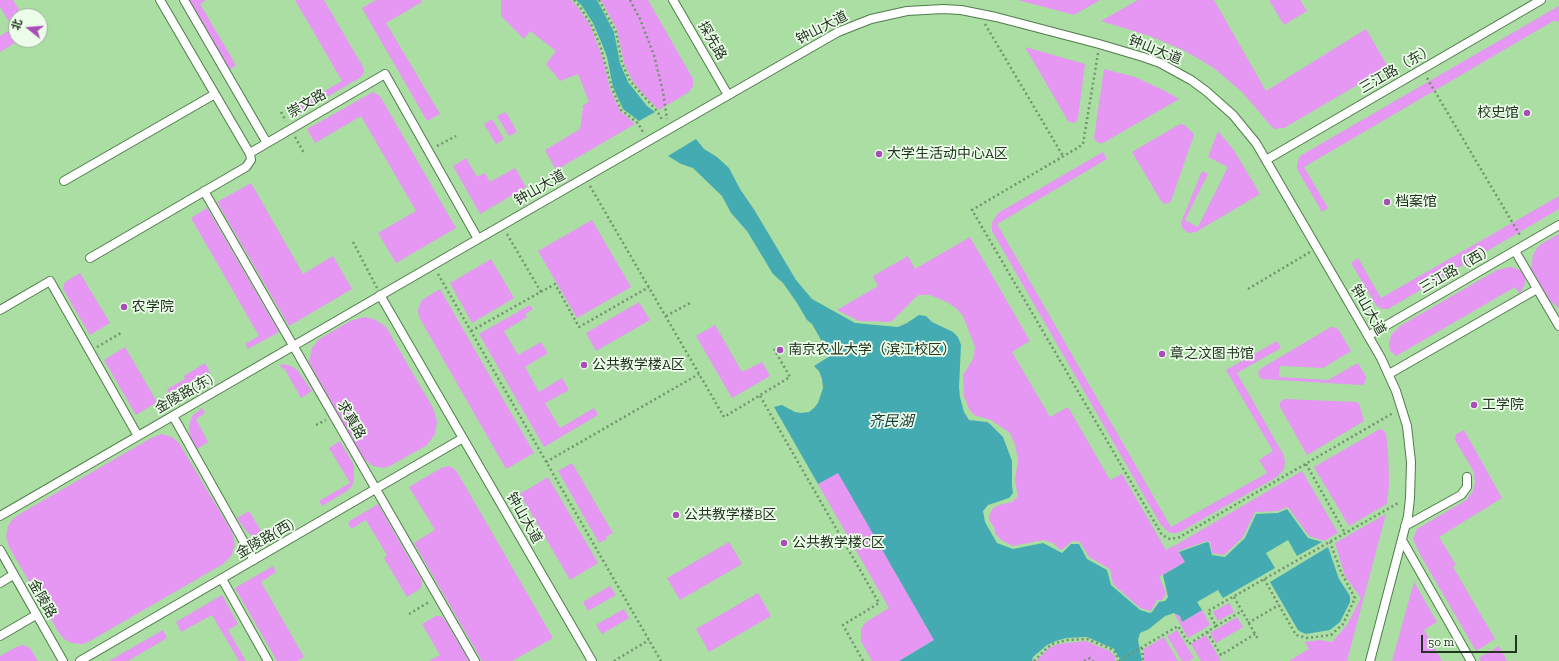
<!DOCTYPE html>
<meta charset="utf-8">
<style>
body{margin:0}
#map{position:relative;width:1559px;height:661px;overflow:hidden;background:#b8e6b1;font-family:"Zilla Slab","Noto Sans SC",serif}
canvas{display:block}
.north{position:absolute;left:8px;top:8px;width:40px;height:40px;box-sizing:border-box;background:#ecfee9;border:1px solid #9cae99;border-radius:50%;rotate:287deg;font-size:11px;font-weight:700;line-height:16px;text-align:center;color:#233521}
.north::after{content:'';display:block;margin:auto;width:14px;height:18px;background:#a94db9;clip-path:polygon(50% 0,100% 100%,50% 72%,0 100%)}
.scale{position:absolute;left:1421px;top:635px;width:96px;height:18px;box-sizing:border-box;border:2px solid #233521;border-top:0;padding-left:5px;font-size:12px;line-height:14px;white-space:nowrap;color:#233521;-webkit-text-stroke:3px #ecfee9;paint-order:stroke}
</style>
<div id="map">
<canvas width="1559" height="661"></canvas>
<div class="north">北</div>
<div class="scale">50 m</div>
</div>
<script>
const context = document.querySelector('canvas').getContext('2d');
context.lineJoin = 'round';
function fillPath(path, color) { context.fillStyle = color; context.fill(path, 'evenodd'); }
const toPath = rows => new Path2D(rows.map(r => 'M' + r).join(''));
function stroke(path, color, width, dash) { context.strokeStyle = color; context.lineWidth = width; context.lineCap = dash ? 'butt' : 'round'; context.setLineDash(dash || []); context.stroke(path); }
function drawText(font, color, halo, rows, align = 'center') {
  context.font = font + ' "Zilla Slab","Noto Sans SC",serif'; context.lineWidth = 3.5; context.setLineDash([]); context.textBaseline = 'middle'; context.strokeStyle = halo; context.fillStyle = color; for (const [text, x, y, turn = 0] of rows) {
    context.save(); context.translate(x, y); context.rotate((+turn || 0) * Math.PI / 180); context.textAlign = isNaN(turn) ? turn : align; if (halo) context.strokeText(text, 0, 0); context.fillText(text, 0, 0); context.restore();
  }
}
const built = toPath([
 [0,0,1559,0,1559,661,0,661],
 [16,16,40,16,40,40,16,40]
]);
const green = toPath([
 [0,0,13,0,23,16,16,16,16,40,20,40,0,52,0,36,13,28,0,7],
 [189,0,206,0,200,4,236,65,229,70],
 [295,0,324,0,363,67,364,72,361,77,298,114,295,108,342,81],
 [376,0,421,0,422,2,386,23,440,114,427,121,362,8],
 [501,0,571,0,578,8,590,25,603,59,610,89,620,111,635,124,556,170,545,150,580,129,583,108,582,106,589,102,578,74,560,81,546,64,556,51,530,31,524,39,501,16],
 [601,0,648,0,693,79,693,86,689,92,659,110,641,92,632,80,624,63,617,30],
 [1018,0,1100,0,1074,15],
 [1138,0,1214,0,1266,91,1366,29,1388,67,1284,128,1275,129,1271,126,1243,93,1215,69,1199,59,1183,50,1150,36,1101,21],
 [1269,0,1300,0,1307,11,1284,25],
 [1559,6,1559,21,1557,22,1555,20,1304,167,1328,208,1322,212,1297,169,1297,163,1300,156],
 [1025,47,1085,64,1078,118,1076,122,1072,123,1068,121],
 [1104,69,1135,77,1165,91,1179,99,1103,143,1098,143,1094,138],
 [373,92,380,96,456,228,396,263,378,233,416,211,361,116,315,143,307,129],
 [506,112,517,132,509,136,497,116],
 [492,119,504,139,496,144,484,124],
 [1180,124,1184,125,1193,133,1194,135,1171,201,1168,203,1164,204,1161,201,1132,152],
 [1218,131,1235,152,1260,194,1196,232,1188,233,1182,228,1181,222,1202,171,1208,174,1185,220,1198,227,1228,167,1208,157],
 [1103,152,1107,159,997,224,1171,527,1267,473,1259,460,1273,451,1226,370,1277,341,1281,348,1237,373,1283,454,1285,461,1284,469,1277,477,1178,533,1170,533,1161,525,992,231,992,223,998,213],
 [466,158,477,177,485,173,490,182,515,168,526,187,480,214,453,166],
 [251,183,303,274,333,256,352,289,289,326,217,202],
 [1559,196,1559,209,1388,309,1382,309,1376,305,1351,263,1358,258,1381,298],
 [207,208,279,332,248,349,245,344,259,336,191,218],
 [592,220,631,287,577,318,538,251],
 [1559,234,1559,308,1550,301,1531,269,1533,255,1537,248,1541,244],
 [970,237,1030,341,1012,352,1050,417,1068,407,1110,480,1122,474,1166,550,1175,545,1178,551,1176,545,1302,471,1338,533,1324,541,1309,536,1288,507,1278,511,1255,512,1243,537,1224,555,1212,553,1210,542,1207,541,1178,551,1185,562,1159,577,1166,592,1165,596,1162,600,1157,600,1151,611,1140,608,1113,584,1110,569,1089,557,1080,542,1073,541,1061,550,1059,549,1053,543,1043,540,1013,546,1001,540,995,533,994,527,989,520,989,516,993,508,999,505,1012,502,1018,496,1015,480,1018,460,1015,445,1010,433,991,420,974,415,969,409,964,396,963,375,973,359,975,347,963,316,956,308,947,302,930,295,919,295,916,297,891,322,859,321,837,310,878,286,873,276,908,256,915,269],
 [491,259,514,298,472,323,450,283],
 [1510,267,1518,269,1522,272,1525,277,1525,283,1520,294,1515,287,1396,356,1390,351,1389,343,1390,339,1392,334,1400,326,1497,270],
 [80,273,110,323,90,335,63,289,65,282],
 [440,289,534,453,506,469,419,317,418,309,422,300],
 [639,302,650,320,596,351,586,333],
 [530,305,533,309,525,314,527,317,504,331,518,355,541,342,548,353,525,367,539,392,562,378,569,390,545,403,560,428,594,408,598,415,544,447,479,334],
 [364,317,374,319,386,327,433,408,437,421,435,434,427,445,390,466,384,468,373,466,364,459,317,377,309,362,312,348,318,340,350,321],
 [715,325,742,372,762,362,770,376,732,398,696,336],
 [1331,327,1334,327,1338,329,1351,351,1323,368,1280,366,1279,377,1328,380,1358,363,1366,377,1366,380,1364,384,1361,385,1262,379,1259,377,1258,372,1260,369],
 [125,347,157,402,136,415,104,360],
 [205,363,210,372,170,395,167,389,185,379,184,376],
 [283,364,291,366,297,370,312,391,301,398,284,368,282,369,280,365],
 [1284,399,1357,402,1359,404,1364,421,1307,455,1280,407,1280,402],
 [202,408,205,413,196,419,208,442,197,449,190,437,189,426,192,416],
 [1380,429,1383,430,1386,433,1388,451,1389,484,1387,504,1349,526,1314,467],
 [1464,430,1502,498,1439,537,1456,565,1453,567,1495,639,1476,651,1421,556,1413,539,1417,529,1466,500,1473,491,1475,483,1474,472,1455,440,1456,434],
 [162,434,172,437,179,443,232,532,235,544,232,555,223,564,90,641,83,644,71,643,64,639,59,633,9,547,6,536,8,526,12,520,18,515,151,438],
 [340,441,354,465,354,479,352,486,347,491,322,506,319,501,350,483,329,448],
 [572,463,613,533,606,537,607,539,599,543,558,471],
 [449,466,453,468,457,472,553,638,512,661,482,661,414,543,435,530,409,487,441,468],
 [838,472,934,640,899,661,872,661,861,641,861,629,866,622,889,608,818,484],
 [548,477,598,563,570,580,520,494],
 [378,504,422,581,421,588,407,597,384,558,387,555,366,520,351,529,348,522],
 [249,511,263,534,272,530,275,534,261,538,253,536,247,532,237,518],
 [1386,514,1347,661,1289,661,1309,649,1305,642,1319,640,1332,642,1347,625,1361,598,1345,576,1335,543],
 [729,542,742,564,680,600,667,578],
 [273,566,276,572,261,582,304,657,297,661,277,661,235,588],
 [1414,582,1437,622,1424,630,1442,661,1392,661],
 [610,586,616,595,588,611,583,602],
 [758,593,771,616,709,652,696,629],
 [222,595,238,624,228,630,246,661,239,661,212,615,181,632,176,622],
 [1229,603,1234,612,1218,621,1213,612],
 [624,609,629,618,602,634,596,625],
 [1202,610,1210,625,1188,638,1174,613,1180,616,1182,622],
 [436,616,441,616,445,620,469,661,429,661,440,655,422,624],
 [1237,617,1243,627,1216,643,1210,633],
 [163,630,167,638,128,661,109,661],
 [1177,630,1194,658,1189,661,1182,661,1167,636],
 [1206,635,1221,661,1201,661,1191,644],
 [1164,637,1178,661,1144,661,1143,653,1144,649],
 [1086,641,1109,651,1114,655,1116,661,1036,661,1049,648,1058,644],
 [23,645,30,648,38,661,0,661,0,656,18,646],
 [1499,646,1507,661,1481,661,1479,658]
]);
const water = toPath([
 [576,0,597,0,614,32,620,63,628,82,647,106,655,112,639,121,623,109,613,87,607,57,602,44,593,23,582,6],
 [696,139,704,149,717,157,729,168,740,189,755,211,796,280,812,299,855,323,898,327,907,323,919,315,926,316,932,322,953,332,958,337,961,345,959,387,960,397,964,412,969,420,987,422,990,424,1003,437,1012,461,1012,486,1013,493,1009,498,988,505,983,511,985,522,997,543,1013,549,1043,543,1062,553,1071,544,1079,544,1087,559,1107,570,1111,585,1140,610,1150,613,1152,612,1159,602,1165,601,1168,597,1163,575,1185,562,1179,552,1207,542,1209,543,1212,555,1225,557,1245,538,1256,514,1278,513,1287,509,1308,538,1322,542,1297,556,1288,540,1266,553,1275,568,1223,598,1218,590,1197,602,1202,610,1182,622,1180,616,1174,613,1165,616,1149,629,1140,633,1138,640,1142,661,1121,661,1114,649,1087,637,1066,638,1056,641,1047,645,1033,657,1032,661,899,661,934,640,838,473,818,484,774,407,782,405,795,412,801,413,809,412,814,408,818,403,823,388,822,379,819,371,814,366,830,356,812,324,807,320,797,303,783,283,773,274,747,231,731,213,722,196,693,168,681,164,668,156],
 [1328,547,1339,579,1350,596,1350,602,1340,622,1330,630,1306,634,1301,632,1298,630,1270,582]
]);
const path = toPath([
 [574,0,580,7,591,24,600,45,612,88,621,110,638,123,644,134],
 [599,0,616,32,622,63,630,81,657,111,663,121],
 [630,0,640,19,654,55,663,92,667,119],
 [985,24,1063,156],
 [1098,53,1083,144,1079,147,972,210,1162,535,1170,539,1178,538,1393,413],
 [1427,78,1521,237],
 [281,112,286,121],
 [295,137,304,153],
 [437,146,456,136],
 [590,186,724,417,790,377,774,349],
 [507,234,541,292],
 [353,242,377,288],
 [438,274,661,661],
 [1248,289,1310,252],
 [666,316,690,303],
 [471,331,555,284,579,327,649,287],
 [97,347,121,333],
 [760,396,879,603,843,625,863,661],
 [316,425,326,420],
 [546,462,699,374],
 [1306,464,1345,533],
 [1264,579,1296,635,1307,638,1331,635,1343,624,1355,598,1341,572,1330,542],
 [1234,597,1258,639],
 [409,614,429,602],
 [1248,623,1279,605],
 [1216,626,1242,611],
 [1207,632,1221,655,1255,634],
 [1142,648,1143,661],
 [614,661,649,640],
 [1034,661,1048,647,1052,644,1067,640,1087,639,1111,649,1116,653,1118,661],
 [1084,661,1090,658,1093,661],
 [1119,661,1178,626,1189,644,1216,626,1208,611,1400,502]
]);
const service = toPath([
 [184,0,267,143],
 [673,0,728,95],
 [250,153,385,74,478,239],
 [1266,160,1541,0],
 [64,181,215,94],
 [204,191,475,661],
 [1515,251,1559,326],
 [90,258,246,167,251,160,250,154,160,0],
 [380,295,592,661],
 [0,310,50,281,138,436],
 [1368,336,1559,225],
 [1389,374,1537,289],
 [173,416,254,560],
 [0,516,433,265,838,32,871,19,907,11,943,9,961,10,996,17,1099,44,1143,57,1160,63,1191,80,1206,91,1233,115,1256,143,1381,358,1396,391,1407,426,1411,462,1410,498,1408,516,1370,661],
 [1405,526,1461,495,1467,487,1467,477],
 [1402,540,1471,661],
 [0,550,63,661],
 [222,579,268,661],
 [0,583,13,575],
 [0,636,36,615],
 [80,661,463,438]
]);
const markers = [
 [1527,113,4,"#a94db9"],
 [879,154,4,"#a94db9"],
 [1387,202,4,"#a94db9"],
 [124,307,4,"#a94db9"],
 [780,350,4,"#a94db9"],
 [1162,354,4,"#a94db9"],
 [584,365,4,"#a94db9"],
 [1474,405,4,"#a94db9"],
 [676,515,4,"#a94db9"],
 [784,543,4,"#a94db9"]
];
const streetNames = [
 ["钟山大道",822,28,-27],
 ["探先路",712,41,60],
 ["钟山大道",1155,50,22],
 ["三江路（东）",1397,69,-30],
 ["崇文路",307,104,-30],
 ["钟山大道",540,188,-30],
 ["三江路（西）",1457,269,-30],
 ["钟山大道",1368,310,60],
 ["金陵路(东)",184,394,-30],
 ["求真路",351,420,60],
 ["钟山大道",524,518,60],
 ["金陵路(西)",265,539,-30],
 ["金陵路",42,599,60]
];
const poiNames = [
 ["校史馆",1519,113,"right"],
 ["大学生活动中心A区",887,154],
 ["档案馆",1395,202],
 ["农学院",132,307],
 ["南京农业大学（滨江校区）",788,350],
 ["章之汶图书馆",1170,354],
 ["公共教学楼A区",592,365],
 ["工学院",1482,405],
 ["公共教学楼B区",684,515],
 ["公共教学楼C区",792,543]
];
const waterNames = [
 ["齐民湖",891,422]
];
fillPath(built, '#aadea3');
fillPath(green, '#e597f3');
fillPath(water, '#45abb2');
stroke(service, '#517c4c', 10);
stroke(path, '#72936d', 2.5, [2, 3]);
stroke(service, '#fff', 8);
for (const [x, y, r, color] of markers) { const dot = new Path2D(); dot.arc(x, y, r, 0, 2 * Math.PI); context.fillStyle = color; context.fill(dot); stroke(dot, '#ecfee9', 1.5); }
drawText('14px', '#233521', '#ecfee9', streetNames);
drawText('14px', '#233521', '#ecfee9', poiNames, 'left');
drawText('italic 15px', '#1a393b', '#ecfee9', waterNames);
</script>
